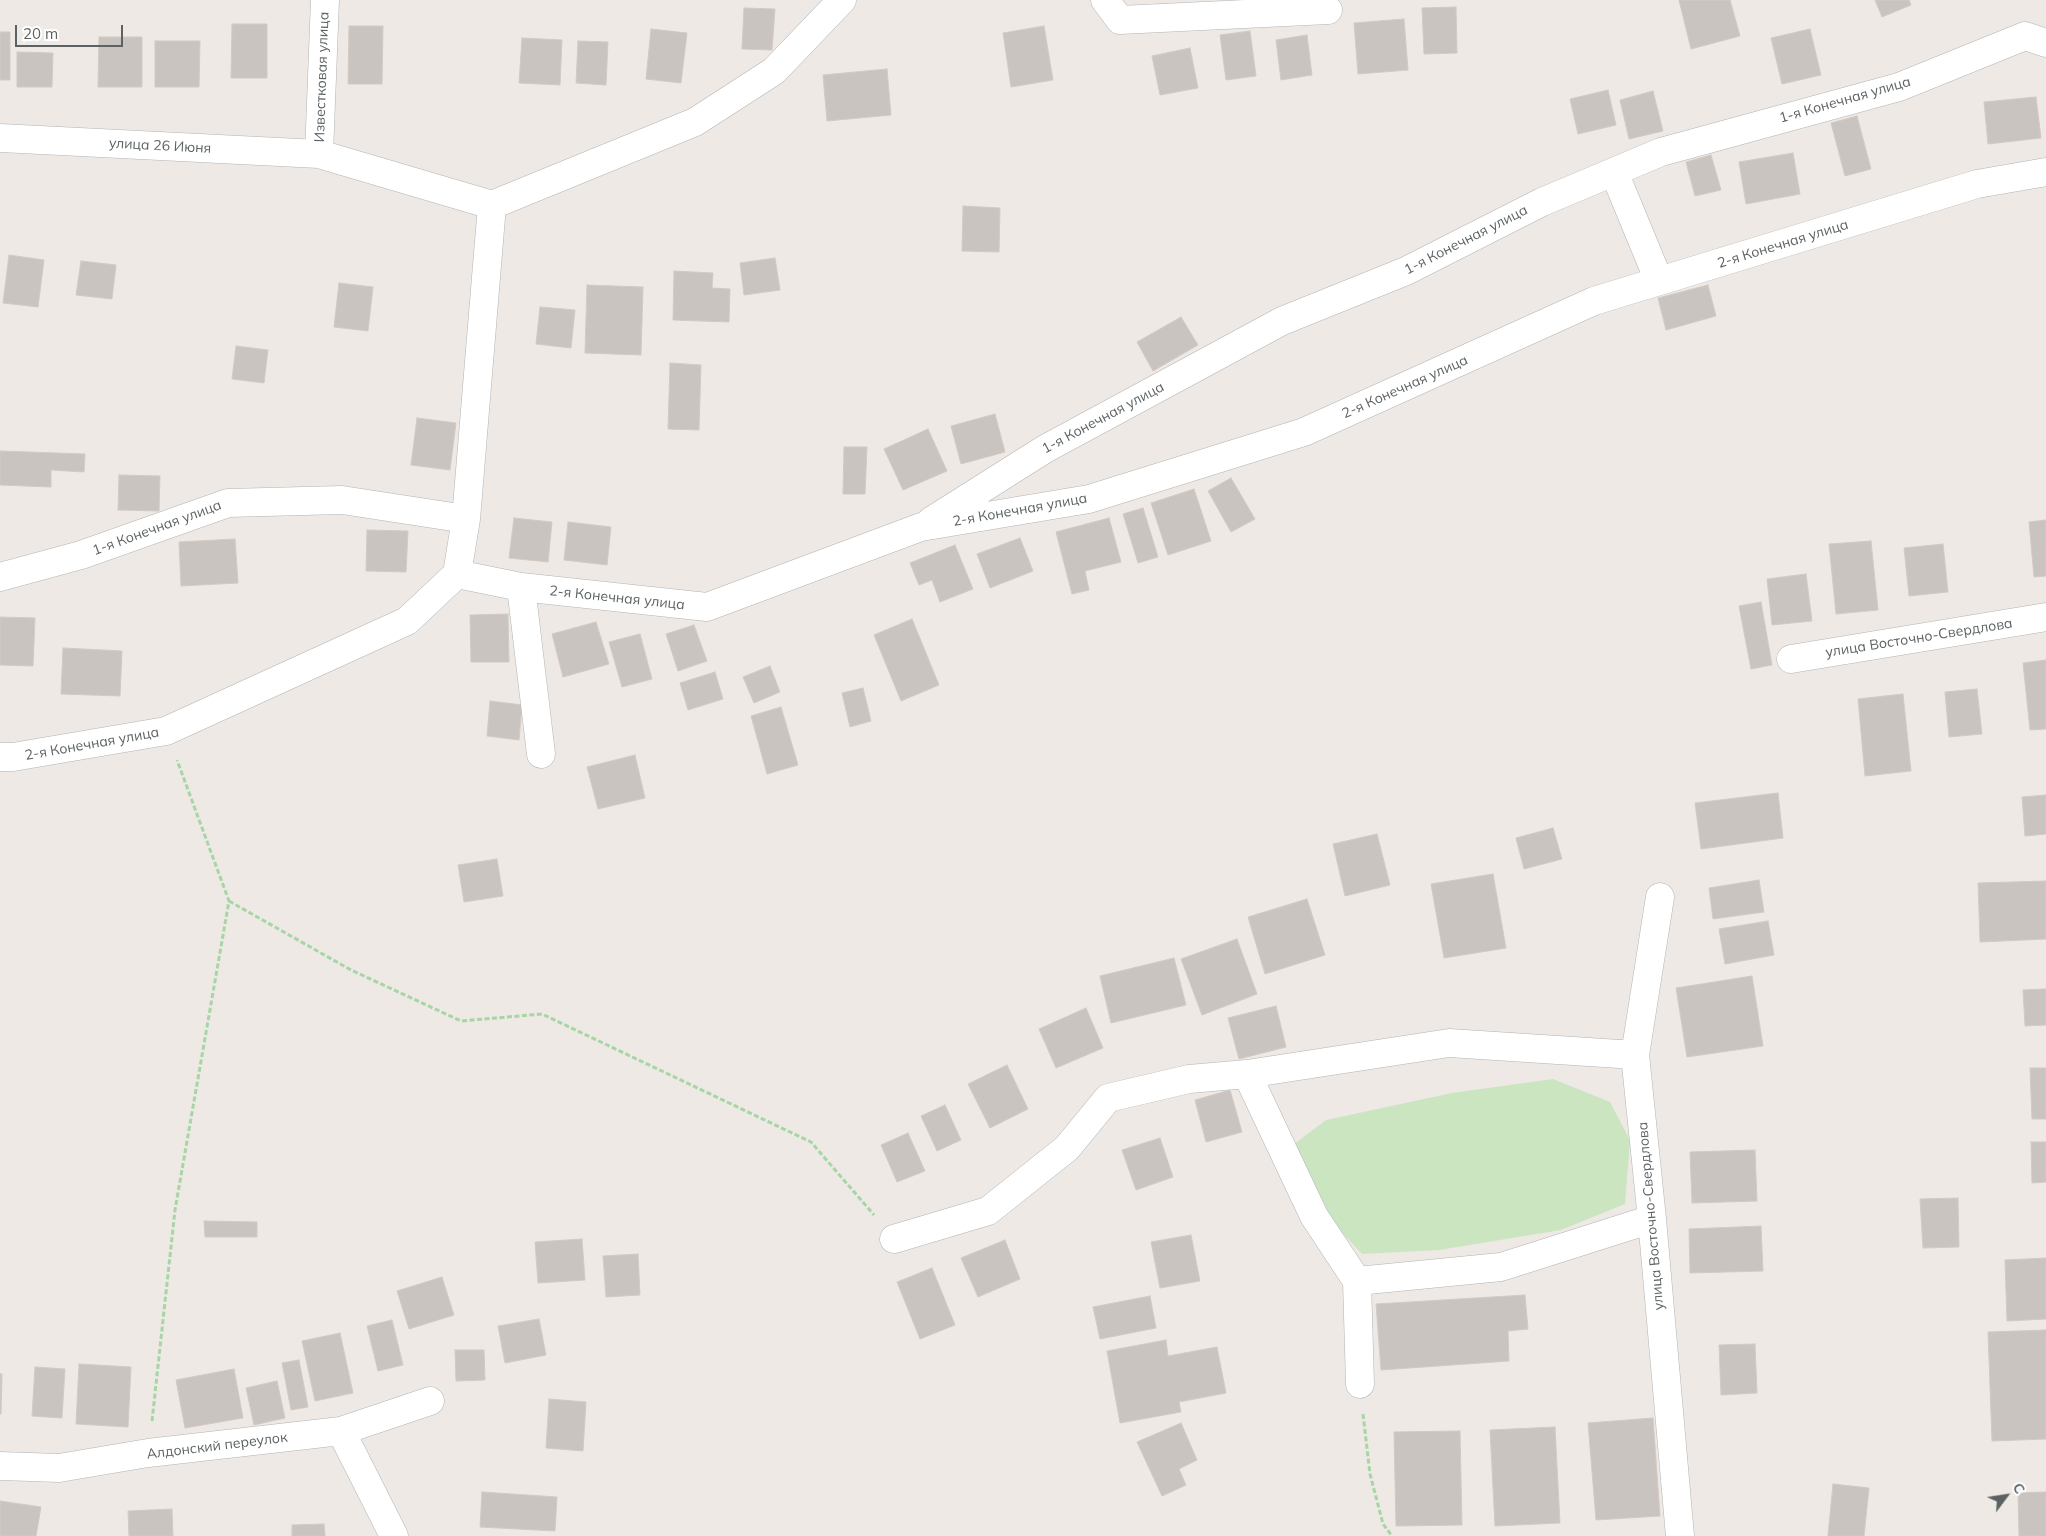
<!DOCTYPE html>
<meta charset="utf-8">
<style>
body{margin:0}
#map{position:relative;width:2046px;height:1536px;overflow:hidden;background:#eee9e4;font-family:Mulish,sans-serif}
canvas{display:block}
.north{position:absolute;left:1981px;top:1471px;width:50px;height:50px;-webkit-text-stroke:4px #fff;paint-order:stroke;rotate:59deg;font-size:14px;font-weight:700;line-height:20px;text-align:center;color:#5c6264}
.north::after{content:'';display:block;margin:auto;width:18px;height:22px;background:#5c6264;clip-path:polygon(50% 0,100% 100%,50% 72%,0 100%)}
.scale{position:absolute;left:15px;top:25px;width:108px;height:22px;box-sizing:border-box;border:2px solid #5c6264;border-top:0;padding-left:6px;font-size:15px;line-height:18px;white-space:nowrap;color:#5c6264;-webkit-text-stroke:4px #fff;paint-order:stroke}
</style>
<div id="map">
<canvas width="2046" height="1536"></canvas>
<div class="north">С</div>
<div class="scale">20 m</div>
</div>
<script>
const context = document.querySelector('canvas').getContext('2d');
context.lineJoin = 'round';
function fillPath(path, color) { context.fillStyle = color; context.fill(path, 'evenodd'); }
const toPath = rows => new Path2D(rows.map(r => 'M' + r).join(''));
function stroke(path, color, width, dash) { context.strokeStyle = color; context.lineWidth = width; context.lineCap = dash ? 'butt' : 'round'; context.setLineDash(dash || []); context.stroke(path); }
function drawText(font, color, halo, rows, align = 'center') {
  context.font = font + ' Mulish,sans-serif'; context.lineWidth = 4; context.setLineDash([]); context.textBaseline = 'middle'; context.strokeStyle = halo; context.fillStyle = color; for (const [text, x, y, turn = 0] of rows) {
    context.save(); context.translate(x, y); context.rotate((+turn || 0) * Math.PI / 180); context.textAlign = isNaN(turn) ? turn : align; if (halo) context.strokeText(text, 0, 0); context.fillText(text, 0, 0); context.restore();
  }
}
const green = toPath([
 [1553,1079,1610,1102,1630,1140,1625,1204,1561,1230,1439,1250,1362,1254,1307,1195,1293,1145,1326,1120,1452,1093]
]);
const building = toPath([
 [1679,0,1730,0,1740,36,1691,49,1679,0],
 [1875,0,1909,0,1911,5,1882,17,1875,0],
 [1456,7,1457,53,1424,54,1422,8,1456,7],
 [744,8,775,9,772,50,742,49,744,8],
 [1404,19,1408,70,1358,74,1354,23,1404,19],
 [232,24,267,24,267,78,231,78,232,24],
 [349,26,383,26,382,84,348,84,349,26],
 [1044,26,1053,80,1011,87,1003,33,1044,26],
 [651,29,687,33,681,83,646,79,651,29],
 [1810,29,1821,75,1782,84,1771,38,1810,29],
 [1250,31,1256,76,1226,80,1220,35,1250,31],
 [0,32,10,32,10,80,0,80,0,32],
 [1307,35,1312,75,1281,80,1276,40,1307,35],
 [99,37,142,37,142,87,98,87,99,37],
 [522,38,562,40,560,85,519,83,522,38],
 [155,41,200,41,199,87,155,87,155,41],
 [578,41,608,42,606,85,576,83,578,41],
 [1190,48,1198,88,1160,95,1152,56,1190,48],
 [17,52,53,53,52,87,17,87,17,52],
 [887,69,891,115,827,121,823,75,887,69],
 [1608,90,1616,125,1578,134,1570,99,1608,90],
 [1653,91,1663,131,1629,139,1620,100,1653,91],
 [2036,97,2041,138,1988,144,1984,102,2036,97],
 [1857,116,1871,169,1845,176,1831,123,1857,116],
 [1793,153,1800,194,1746,204,1739,162,1793,153],
 [1711,155,1721,190,1695,196,1686,162,1711,155],
 [963,206,1000,208,999,252,962,251,963,206],
 [9,255,44,260,38,307,3,303,9,255],
 [775,258,780,290,744,295,740,263,775,258],
 [81,261,116,265,112,299,76,295,81,261],
 [674,271,713,273,712,288,730,289,729,322,673,320,674,271],
 [339,283,373,287,368,331,334,327,339,283],
 [587,285,643,287,641,355,585,353,587,285],
 [1708,285,1716,316,1666,330,1658,298,1708,285],
 [540,307,575,310,571,348,536,344,540,307],
 [1181,317,1198,345,1153,371,1137,342,1181,317],
 [236,346,268,350,264,383,232,379,236,346],
 [670,363,701,365,699,430,668,429,670,363],
 [995,414,1005,452,961,464,951,426,995,414],
 [417,418,456,423,450,470,411,465,417,418],
 [928,429,947,471,903,490,884,449,928,429],
 [844,447,867,447,865,494,843,494,844,447],
 [0,451,85,454,84,472,51,470,51,487,0,485,0,451],
 [119,475,160,476,159,511,118,510,119,475],
 [1231,478,1255,519,1231,532,1208,491,1231,478],
 [1194,489,1211,541,1168,555,1151,503,1194,489],
 [1143,508,1158,557,1138,563,1123,514,1143,508],
 [514,518,552,522,548,562,509,558,514,518],
 [1109,518,1121,562,1085,571,1089,590,1072,594,1056,532,1109,518],
 [2046,520,2046,576,2034,577,2029,522,2046,520],
 [568,522,611,527,607,565,564,560,568,522],
 [367,530,408,531,406,572,366,571,367,530],
 [1020,538,1033,571,990,588,977,554,1020,538],
 [235,539,238,583,181,586,179,542,235,539],
 [1871,541,1878,610,1836,614,1829,544,1871,541],
 [1943,544,1948,592,1909,596,1904,548,1943,544],
 [955,545,973,589,940,602,932,580,919,585,910,563,955,545],
 [1806,574,1812,621,1772,625,1767,579,1806,574],
 [1761,602,1772,665,1751,669,1739,606,1761,602],
 [508,614,509,662,471,662,470,615,508,614],
 [0,617,35,618,33,666,0,665,0,617],
 [912,619,939,685,901,701,874,635,912,619],
 [596,622,609,664,563,677,552,634,596,622],
 [694,625,707,661,678,671,666,634,694,625],
 [640,634,652,679,622,687,609,642,640,634],
 [63,648,122,651,120,696,61,694,63,648],
 [2046,660,2046,729,2030,730,2023,663,2046,660],
 [770,666,780,692,754,703,743,677,770,666],
 [715,672,723,699,688,710,680,683,715,672],
 [863,688,871,721,850,727,842,693,863,688],
 [1977,689,1982,734,1949,737,1945,692,1977,689],
 [1903,694,1911,771,1865,776,1858,699,1903,694],
 [490,701,522,705,519,740,487,736,490,701],
 [781,707,798,765,767,774,751,716,781,707],
 [635,755,645,798,598,809,587,767,635,755],
 [1778,793,1783,838,1701,849,1695,803,1778,793],
 [2046,795,2046,834,2025,836,2022,797,2046,795],
 [1553,828,1562,859,1524,869,1516,838,1553,828],
 [1377,834,1390,885,1345,896,1333,844,1377,834],
 [497,859,503,896,464,902,458,865,497,859],
 [1493,874,1506,948,1444,958,1431,884,1493,874],
 [1759,880,1764,912,1713,919,1709,888,1759,880],
 [2046,881,2046,939,1980,942,1978,883,2046,881],
 [1307,899,1325,955,1265,974,1248,917,1307,899],
 [1768,921,1774,955,1725,964,1719,929,1768,921],
 [1237,939,1257,994,1202,1015,1181,959,1237,939],
 [1174,958,1186,1005,1111,1023,1100,976,1174,958],
 [1752,976,1763,1046,1687,1057,1676,988,1752,976],
 [2046,989,2046,1025,2025,1026,2023,990,2046,989],
 [1276,1006,1286,1047,1239,1059,1228,1018,1276,1006],
 [1086,1008,1103,1048,1056,1068,1039,1029,1086,1008],
 [1007,1065,1028,1109,990,1128,968,1084,1007,1065],
 [2030,1068,2046,1068,2046,1119,2032,1119,2030,1068],
 [1230,1090,1242,1132,1206,1142,1195,1100,1230,1090],
 [945,1105,961,1140,937,1151,921,1116,945,1105],
 [908,1133,925,1171,897,1182,881,1145,908,1133],
 [1160,1138,1173,1177,1136,1190,1122,1150,1160,1138],
 [2031,1142,2046,1142,2046,1182,2032,1183,2031,1142],
 [1755,1150,1757,1201,1692,1203,1690,1152,1755,1150],
 [1958,1198,1959,1247,1923,1248,1920,1199,1958,1198],
 [204,1221,257,1222,257,1237,205,1237,204,1221],
 [1761,1226,1763,1271,1690,1273,1689,1229,1761,1226],
 [1191,1235,1200,1281,1160,1288,1151,1242,1191,1235],
 [582,1239,585,1280,538,1283,535,1242,582,1239],
 [1005,1240,1020,1279,978,1297,961,1258,1005,1240],
 [638,1254,640,1295,606,1297,603,1256,638,1254],
 [2046,1258,2046,1319,2007,1321,2005,1260,2046,1258],
 [932,1268,955,1325,920,1339,897,1282,932,1268],
 [442,1277,454,1315,409,1329,397,1291,442,1277],
 [1525,1295,1528,1329,1508,1331,1509,1361,1381,1370,1376,1304,1525,1295],
 [1150,1296,1156,1328,1100,1339,1093,1307,1150,1296],
 [539,1319,546,1355,505,1363,498,1326,539,1319],
 [392,1320,403,1365,378,1371,367,1326,392,1320],
 [2046,1330,2046,1439,1992,1441,1988,1332,2046,1330],
 [340,1333,353,1393,315,1401,302,1341,340,1333],
 [1166,1340,1168,1356,1217,1347,1226,1393,1179,1402,1181,1412,1120,1423,1107,1351,1166,1340],
 [1755,1344,1757,1393,1721,1395,1719,1345,1755,1344],
 [455,1350,484,1350,485,1380,456,1381,455,1350],
 [299,1360,308,1407,291,1410,282,1363,299,1360],
 [79,1364,131,1367,128,1427,76,1424,79,1364],
 [35,1367,65,1369,62,1418,32,1416,35,1367],
 [234,1369,243,1418,185,1428,176,1380,234,1369],
 [0,1374,2,1374,1,1414,0,1414,0,1374],
 [277,1381,285,1418,254,1425,246,1388,277,1381],
 [549,1399,586,1402,583,1451,546,1448,549,1399],
 [1653,1418,1660,1516,1596,1520,1588,1423,1653,1418],
 [1181,1423,1197,1460,1179,1469,1186,1485,1162,1496,1137,1442,1181,1423],
 [1555,1427,1560,1523,1495,1526,1490,1430,1555,1427],
 [1460,1431,1462,1525,1396,1526,1394,1432,1460,1431],
 [1833,1484,1869,1488,1864,1536,1828,1536,1833,1484],
 [482,1492,557,1497,555,1531,480,1527,482,1492],
 [2046,1492,2046,1536,2019,1536,2018,1493,2046,1492],
 [0,1501,41,1507,36,1536,0,1536,0,1501],
 [172,1509,173,1536,129,1536,128,1511,172,1509],
 [324,1524,325,1536,292,1536,292,1525,324,1524]
]);
const path = toPath([
 [229,901,351,970,461,1021,542,1014,811,1142,874,1215],
 [1363,1414,1370,1474,1383,1524,1392,1536],
 [152,1421,175,1210,229,901,177,760]
]);
const minor = toPath([
 [1105,0,1120,20,1328,10],
 [0,138,319,154,492,205,466,519,457,574],
 [319,154,325,0],
 [1614,172,1659,281],
 [492,205,695,122,774,71,842,0],
 [931,521,1045,449,1282,321,1406,271,1542,202,1661,152,1899,87,2025,36,2046,43],
 [457,574,521,587,707,607,921,527,1089,499,1304,432,1594,301,1977,184,2046,172],
 [0,577,81,555,228,503,342,500,466,519],
 [521,587,541,754],
 [1791,659,2046,617],
 [0,757,13,757,166,731,407,621,457,574],
 [1660,897,1635,1055,1652,1219,1680,1536],
 [1635,1055,1449,1043,1247,1074,1314,1216,1357,1281,1501,1267,1652,1219],
 [894,1239,988,1211,1067,1148,1108,1098,1189,1079,1247,1074],
 [1357,1281,1360,1384],
 [341,1431,394,1536],
 [0,1466,59,1468,148,1453,341,1431,430,1401]
]);
const streetNames = [
 ["Известковая улица",322,77,-88],
 ["1-я Конечная улица",1845,100,-16],
 ["улица 26 Июня",160,146,3],
 ["1-я Конечная улица",1466,240,-27],
 ["2-я Конечная улица",1783,244,-17],
 ["2-я Конечная улица",1405,387,-24],
 ["1-я Конечная улица",1103,418,-28],
 ["2-я Конечная улица",1020,510,-10],
 ["1-я Конечная улица",157,528,-20],
 ["2-я Конечная улица",617,598,6],
 ["улица Восточно-Свердлова",1919,638,-9],
 ["2-я Конечная улица",92,744,-10],
 ["улица Восточно-Свердлова",1651,1216,-95],
 ["Алдонский переулок",217,1446,-7]
];
fillPath(green, '#cbe5c1');
fillPath(building, '#cac4c1');
stroke(building, '#d3c9c3', 1);
stroke(minor, '#b0b4b6', 29);
stroke(path, '#a6d6a5', 3, [5, 2.5]);
stroke(minor, '#fff', 28);
drawText('14px', '#5c6264', '#fff', streetNames);
</script>
